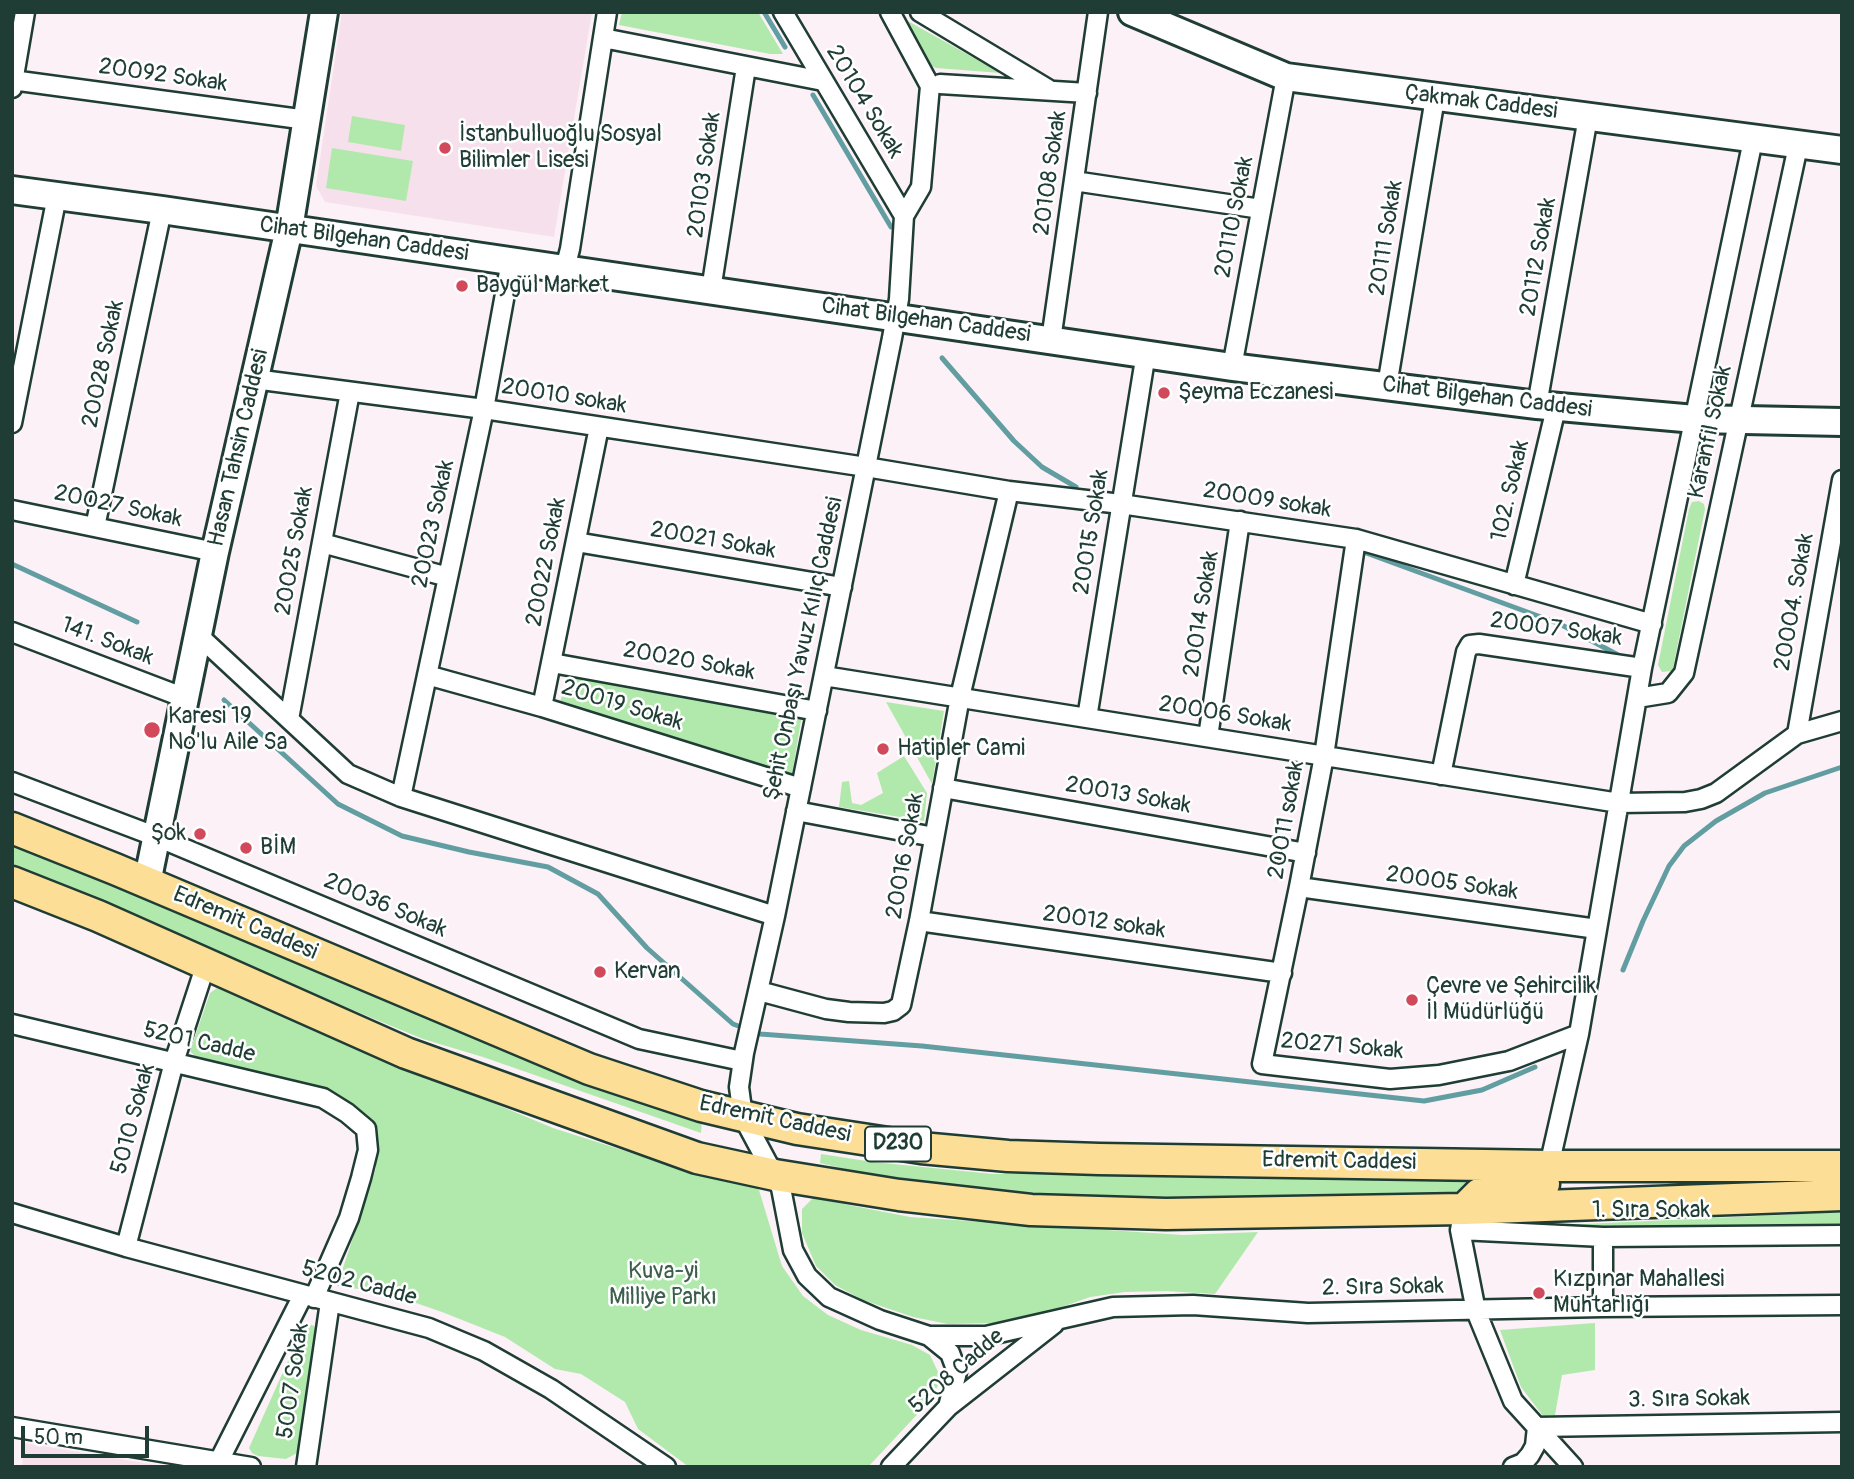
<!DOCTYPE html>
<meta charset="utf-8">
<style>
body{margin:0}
#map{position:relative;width:1854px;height:1479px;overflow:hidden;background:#fbf1f6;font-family:Pangolin,sans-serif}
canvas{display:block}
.frame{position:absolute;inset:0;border:14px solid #1f3d34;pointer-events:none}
.scale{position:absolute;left:21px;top:1426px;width:128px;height:32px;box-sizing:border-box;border:4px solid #1f3d34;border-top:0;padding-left:9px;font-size:21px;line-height:24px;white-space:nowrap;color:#1f3d34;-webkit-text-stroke:5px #fff;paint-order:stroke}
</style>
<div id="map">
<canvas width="1854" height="1479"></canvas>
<div class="frame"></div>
<div class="scale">50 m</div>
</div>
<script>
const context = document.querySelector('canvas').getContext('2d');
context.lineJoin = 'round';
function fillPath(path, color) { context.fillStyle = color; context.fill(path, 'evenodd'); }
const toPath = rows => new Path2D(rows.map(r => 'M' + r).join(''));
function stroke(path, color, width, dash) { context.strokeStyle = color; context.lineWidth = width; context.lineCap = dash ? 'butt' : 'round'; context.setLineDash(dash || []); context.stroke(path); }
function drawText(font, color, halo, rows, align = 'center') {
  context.font = font + ' Pangolin,sans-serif'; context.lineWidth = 5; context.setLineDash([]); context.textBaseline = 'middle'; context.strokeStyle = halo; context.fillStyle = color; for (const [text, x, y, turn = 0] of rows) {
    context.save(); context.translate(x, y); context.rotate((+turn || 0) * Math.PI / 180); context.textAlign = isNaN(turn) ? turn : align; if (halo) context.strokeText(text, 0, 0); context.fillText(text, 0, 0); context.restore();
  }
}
const built = toPath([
 [342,12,592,12,554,237,325,202,316,186],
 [24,1443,168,1467,22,1467]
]);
const green = toPath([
 [622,12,758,12,783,54,770,54,619,25],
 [906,20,1001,73,936,68,932,66],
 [352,116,405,125,401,151,348,142],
 [332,148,413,161,406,201,326,188],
 [1699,501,1704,504,1705,509,1673,668,1671,671,1662,672,1658,665,1689,509,1692,502],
 [569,673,802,715,792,774,560,702],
 [886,702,944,711,932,784],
 [904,756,927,793,924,821,839,807,842,782,849,781,852,803,861,805,883,793,877,773],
 [12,845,300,962,702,1121,701,1133,483,1057,423,1039,251,968,12,868],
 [217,988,553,1128,666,1164,753,1183,759,1190,782,1266,803,1296,828,1315,861,1330,912,1345,930,1355,938,1372,939,1384,926,1405,868,1467,689,1467,638,1429,625,1402,581,1374,555,1369,505,1337,442,1312,387,1293,337,1286,376,1168,374,1122,338,1094,196,1057,190,1051,210,993],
 [821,1154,873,1162,993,1174,1105,1172,1499,1180,1459,1195,1331,1200,1087,1200,975,1191,870,1175,820,1163],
 [1842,1176,1842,1183,1659,1189,1676,1181],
 [813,1198,910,1217,1183,1235,1258,1232,1215,1294,1166,1291,1125,1292,1090,1297,1034,1317,994,1323,948,1324,913,1317,863,1300,835,1285,816,1266,802,1233,802,1209],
 [1842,1212,1842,1224,1569,1231,1564,1225],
 [1595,1323,1595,1370,1562,1375,1555,1415,1543,1416,1521,1387,1500,1330],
 [309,1324,314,1326,316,1330,300,1442,297,1453,286,1459,258,1456,252,1453,249,1448,300,1334,304,1326]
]);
const stream = toPath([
 [764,12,785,47],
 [813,95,891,227],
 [942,358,1014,441,1042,467,1076,487],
 [1358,550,1560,624,1620,656],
 [12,564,137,622],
 [224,700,338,804,402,836,469,852,548,867,598,894,647,948,733,1024,760,1034,922,1046,1424,1101,1482,1090,1535,1067],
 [1623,970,1643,921,1669,866,1684,846,1716,821,1765,793,1842,767]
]);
const minor = toPath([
 [783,12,904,216],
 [890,12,930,86,921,187,904,216,899,299,892,338,775,916,744,1053,739,1087,743,1117,781,1188,793,1250,807,1276,829,1297,880,1320,929,1336,950,1353,957,1372,948,1407],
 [920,12,1048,89],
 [603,38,823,81],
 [12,80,307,120],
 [940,84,1087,93],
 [12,88,25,12],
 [1074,181,1261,209],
 [565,268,570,249,607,12],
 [711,290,746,67],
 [1051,340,1098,12],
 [1232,367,1286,77],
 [254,379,484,409,866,467,1009,491,1121,504,1356,539,1652,624],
 [1387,386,1435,98],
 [1537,405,1588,117],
 [12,423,57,196],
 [12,510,215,552],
 [95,527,162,210],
 [1356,539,1324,756,1299,887,1262,1064,1390,1079,1439,1075,1509,1061,1579,1034],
 [576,542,842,587],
 [322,543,448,577],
 [1514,585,1556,408],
 [12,632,185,698],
 [198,635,348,774,401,797,775,916],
 [552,663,817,711],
 [427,675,542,707,801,788],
 [824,676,1619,803,1685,802,1701,799,1716,793,1797,734,1842,721],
 [1637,698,1668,693,1684,673,1798,146],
 [542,707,599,427],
 [1087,718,1146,353],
 [289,719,350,392],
 [1797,734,1842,480],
 [1208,737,1240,521],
 [1441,775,1466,652,1470,645,1479,644,1642,668],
 [12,782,157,837,639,1039,742,1061],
 [943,788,1306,853],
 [401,797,484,409,511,261],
 [796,811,934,837],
 [1299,887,1597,929],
 [919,921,1282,973],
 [759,991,826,1009,849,1012,884,1013,893,1011,901,1005,919,921,960,697,1009,491],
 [12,1024,323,1098,347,1113,366,1129,368,1150,361,1178,349,1218,314,1298],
 [1549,1166,1579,1034,1642,668,1753,140],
 [12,1213,126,1247,429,1328,484,1351,551,1389,666,1467],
 [1462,1219,1460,1230,1476,1311,1513,1401,1573,1467],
 [1460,1230,1603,1237,1842,1235],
 [126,1247,174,1062,206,964],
 [1603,1307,1603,1237],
 [929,1336,986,1336,1113,1307,1193,1305,1308,1313,1603,1307,1842,1305],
 [12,1427,251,1467],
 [219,1461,303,1295],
 [306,1467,330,1302],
 [891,1467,948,1407,1054,1324],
 [1513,1467,1523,1463,1530,1455,1535,1446,1537,1427,1842,1422]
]);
const secondary = toPath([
 [1132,12,1286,77,1842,150],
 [12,190,162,210,1232,367,1537,405,1695,419,1842,422],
 [147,883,215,552,289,229,324,12]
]);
const trunk = toPath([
 [12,828,115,869,589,1069,701,1106,797,1129,921,1148,1008,1156,1099,1159,1549,1166,1842,1166],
 [12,882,98,916,406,1053,697,1158,775,1175,899,1195,1031,1210,1166,1214,1464,1209,1842,1195],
 [1464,1209,1479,1194,1499,1186,1544,1184]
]);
const markers = [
 [445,148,7,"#d1495b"],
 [462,286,7,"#d1495b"],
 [1164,393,7,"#d1495b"],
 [152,730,9,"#d1495b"],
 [883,749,7,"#d1495b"],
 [200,834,7,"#d1495b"],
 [246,848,7,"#d1495b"],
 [600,972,7,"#d1495b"],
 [1412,1000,7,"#d1495b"],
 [1539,1293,7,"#d1495b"]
];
const shields = [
 [898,1144,66]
];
const shieldNames = [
 ["D230",898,1144]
];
const streetNames = [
 ["20092 Sokak",163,76,8],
 ["20104 Sokak",864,102,59],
 ["Çakmak Caddesi",1481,103,7],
 ["20108 Sokak",1051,173,-82],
 ["20103 Sokak",705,175,-82],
 ["20110 Sokak",1235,217,-79],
 ["20111 Sokak",1387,238,-81],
 ["Cihat Bilgehan Caddesi",364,240,8],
 ["20112 Sokak",1539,257,-80],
 ["Cihat Bilgehan Caddesi",926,321,8],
 ["20028 Sokak",104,364,-78],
 ["20010 sokak",564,397,9],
 ["Cihat Bilgehan Caddesi",1487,398,7],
 ["Karanfil Sokak",1711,432,-78],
 ["Hasan Tahsin Caddesi",239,448,-77],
 ["102. Sokak",1511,491,-77],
 ["20009 sokak",1267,501,9],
 ["20027 Sokak",118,507,12],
 ["20023 Sokak",434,524,-78],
 ["20015 Sokak",1092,532,-81],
 ["20021 Sokak",713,541,10],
 ["20025 Sokak",295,551,-80],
 ["20022 Sokak",547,562,-79],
 ["20004. Sokak",1795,602,-80],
 ["20014 Sokak",1202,614,-81],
 ["20007 Sokak",1556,630,8],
 ["141. Sokak",107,642,21],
 ["Şehit Onbaşı Yavuz Kılıç Caddesi",804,649,-78],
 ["20020 Sokak",689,662,10],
 ["20019 Sokak",622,706,17],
 ["20006 Sokak",1225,715,9],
 ["20013 Sokak",1128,796,10],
 ["20011 sokak",1287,820,-80],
 ["20016 Sokak",906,856,-80],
 ["20005 Sokak",1452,884,8],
 ["20036 Sokak",385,906,23],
 ["20012 sokak",1104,923,8],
 ["Edremit Caddesi",245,924,23],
 ["5201 Cadde",199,1043,13],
 ["20271 Sokak",1342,1047,5],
 ["5010 Sokak",134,1119,-75],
 ["Edremit Caddesi",775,1120,12],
 ["Edremit Caddesi",1339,1162,1],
 ["1. Sıra Sokak",1651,1211],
 ["5202 Cadde",359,1284,15],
 ["2. Sıra Sokak",1383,1288,-1],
 ["5208 Cadde",957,1372,-41],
 ["5007 Sokak",294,1381,-82],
 ["3. Sıra Sokak",1689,1400,-1]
];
const poiNames = [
 ["İstanbulluoğlu Sosyal",459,135],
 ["Bilimler Lisesi",459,161],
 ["Baygül Market",476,286],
 ["Şeyma Eczanesi",1178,393],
 ["Karesi 19",168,717],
 ["No'lu Aile Sa",168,743],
 ["Hatipler Cami",897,749],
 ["Şok",186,834,"right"],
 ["BİM",260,848],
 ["Kervan",614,972],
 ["Çevre ve Şehircilik",1426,987],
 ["İl Müdürlüğü",1426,1013],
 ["Kızpınar Mahallesi",1553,1280],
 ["Muhtarlığı",1553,1306]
];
const parkNames = [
 ["Kuva-yi",663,1272],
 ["Milliye Parkı",663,1298]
];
fillPath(built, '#f6e0ec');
fillPath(green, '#b1e9ac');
stroke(stream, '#629ea1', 5);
stroke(minor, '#1f3d34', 23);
stroke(secondary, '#1f3d34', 32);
stroke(trunk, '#1f3d34', 35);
stroke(minor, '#fff', 18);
stroke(secondary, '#fff', 26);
stroke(trunk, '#fcde96', 30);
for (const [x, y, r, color] of markers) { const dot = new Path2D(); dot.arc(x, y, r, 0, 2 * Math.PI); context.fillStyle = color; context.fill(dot); stroke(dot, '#fff', 2.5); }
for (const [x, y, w] of shields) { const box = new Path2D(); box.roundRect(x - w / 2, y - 17.5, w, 35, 5); context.fillStyle = '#fff'; context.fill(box); stroke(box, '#1f3d34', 2); }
drawText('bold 21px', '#1f3d34', null, shieldNames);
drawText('23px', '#1f3d34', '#fff', streetNames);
drawText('23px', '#1f3d34', '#fff', poiNames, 'left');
drawText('23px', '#3c5f4c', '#fff', parkNames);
</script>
